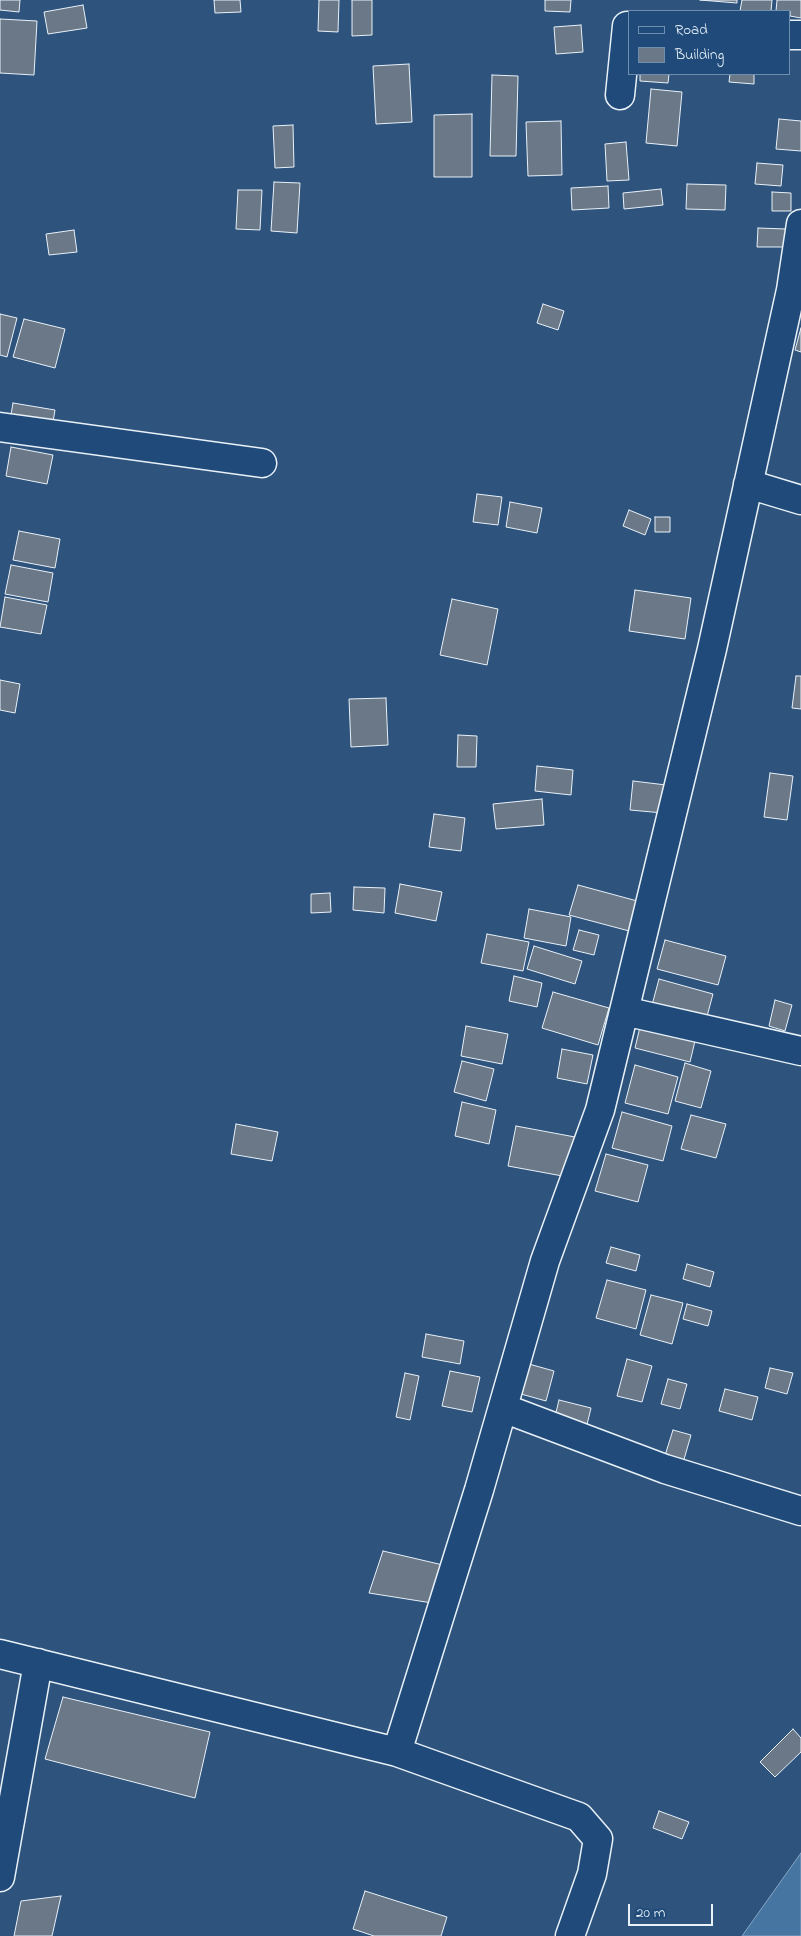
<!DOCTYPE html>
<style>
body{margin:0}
#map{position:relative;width:801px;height:1936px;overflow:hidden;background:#2e537d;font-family:"Indie Flower",sans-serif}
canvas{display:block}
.legend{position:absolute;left:628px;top:10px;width:162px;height:65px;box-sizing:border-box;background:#1f4a7a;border:1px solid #6f8dac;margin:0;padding:6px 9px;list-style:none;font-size:15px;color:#e8f1f8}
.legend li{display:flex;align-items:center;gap:10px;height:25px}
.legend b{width:25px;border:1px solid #6f8dac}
.scale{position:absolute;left:628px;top:1904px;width:85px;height:22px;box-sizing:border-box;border:2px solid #e8f1f8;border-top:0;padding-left:6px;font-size:15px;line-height:18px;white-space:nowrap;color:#e8f1f8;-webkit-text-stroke:4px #1f4a7a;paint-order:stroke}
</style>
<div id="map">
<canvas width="801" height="1936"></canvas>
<ul class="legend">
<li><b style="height:6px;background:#1f4a7a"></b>Road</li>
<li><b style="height:14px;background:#6a7888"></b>Building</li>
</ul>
<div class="scale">20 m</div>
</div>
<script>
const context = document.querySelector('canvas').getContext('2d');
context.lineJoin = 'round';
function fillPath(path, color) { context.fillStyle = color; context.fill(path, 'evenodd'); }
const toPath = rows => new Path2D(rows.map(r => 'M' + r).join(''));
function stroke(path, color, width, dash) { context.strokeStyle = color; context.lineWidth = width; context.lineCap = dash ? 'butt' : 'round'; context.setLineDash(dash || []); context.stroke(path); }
const water = toPath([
 [801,1853,801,1936,742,1936,801,1853]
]);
const building = toPath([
 [0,0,20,0,19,12,0,10,0,0],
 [214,0,240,0,241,12,215,13,214,0],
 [319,0,339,0,338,32,318,31,319,0],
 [352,0,372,0,372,35,352,36,352,0],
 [545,0,571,0,570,12,545,11,545,0],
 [700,0,737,0,737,3,700,0],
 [742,0,772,0,771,11,740,11,742,0],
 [777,0,801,0,801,18,790,16,790,11,776,11,777,0],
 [83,5,87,28,48,34,44,12,83,5],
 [0,19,37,21,34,75,0,73,0,19],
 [581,25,583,52,556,54,554,27,581,25],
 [409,64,412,122,376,124,373,66,409,64],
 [640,74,669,74,668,83,640,81,640,74],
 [730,74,754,74,754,84,729,82,730,74],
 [492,75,518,76,516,156,490,156,492,75],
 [651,89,682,92,677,146,646,143,651,89],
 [472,114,472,177,434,177,434,115,472,114],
 [779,119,801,121,801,151,776,149,779,119],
 [561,121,562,175,528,176,526,122,561,121],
 [293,125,294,167,275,168,273,126,293,125],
 [626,142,629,180,607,181,605,144,626,142],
 [757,163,783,165,781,186,755,184,757,163],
 [274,182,300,183,297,233,271,231,274,182],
 [687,184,726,185,725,210,686,209,687,184],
 [608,186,609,208,572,210,571,188,608,186],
 [661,189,663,205,624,209,623,193,661,189],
 [238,190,262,190,260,230,236,229,238,190],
 [772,192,791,193,791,211,772,211,772,192],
 [758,228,786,229,785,247,757,247,758,228],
 [74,230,77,252,49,255,46,234,74,230],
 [543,304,564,311,558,330,537,323,543,304],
 [0,314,17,318,7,357,0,355,0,314],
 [24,319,65,329,55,368,13,357,24,319],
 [801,328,801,352,795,350,801,328],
 [13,403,55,410,50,440,8,432,13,403],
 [11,447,53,455,47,484,6,476,11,447],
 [477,494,502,497,498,525,473,522,477,494],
 [510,502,542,508,537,533,506,527,510,502],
 [629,510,651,519,645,535,623,526,629,510],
 [655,517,670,517,670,532,655,532,655,517],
 [19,531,60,539,55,568,13,560,19,531],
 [11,565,53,573,48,602,5,594,11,565],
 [635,590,691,598,685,639,629,631,635,590],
 [5,597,47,605,41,634,0,627,5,597],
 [452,599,498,609,487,665,440,655,452,599],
 [796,676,801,676,801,709,792,708,796,676],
 [0,680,20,684,15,713,0,710,0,680],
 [386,698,388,745,351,747,349,699,386,698],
 [458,735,477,736,476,767,457,767,458,735],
 [537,766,573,770,571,795,535,791,537,766],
 [770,773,793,776,787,820,764,817,770,773],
 [633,781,666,785,663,813,630,810,633,781],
 [542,799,544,825,496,829,493,804,542,799],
 [434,814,465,818,461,851,429,847,434,814],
 [400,884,442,892,436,921,395,913,400,884],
 [578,885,641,902,633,932,569,915,578,885],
 [354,887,385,888,384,913,353,910,354,887],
 [330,893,331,912,311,913,311,894,330,893],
 [529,909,571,917,566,946,524,938,529,909],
 [579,930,599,935,594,955,573,950,579,930],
 [487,934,529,942,523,971,481,963,487,934],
 [665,940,726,956,718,985,657,969,665,940],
 [534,946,582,961,575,984,527,969,534,946],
 [514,976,542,983,537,1007,509,1001,514,976],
 [659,979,713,994,702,1035,648,1020,659,979],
 [553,992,609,1008,598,1045,542,1028,553,992],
 [775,1000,792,1005,785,1031,769,1026,775,1000],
 [466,1026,508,1034,502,1064,461,1056,466,1026],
 [640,1027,695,1041,690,1062,635,1048,640,1027],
 [562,1049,593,1055,587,1084,557,1078,562,1049],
 [462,1061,494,1069,486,1101,454,1092,462,1061],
 [685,1063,711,1071,701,1108,675,1101,685,1063],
 [635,1065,678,1077,668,1114,625,1103,635,1065],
 [462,1102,496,1110,489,1144,455,1136,462,1102],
 [622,1112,672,1126,663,1161,612,1148,622,1112],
 [691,1115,726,1124,716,1158,681,1149,691,1115],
 [236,1124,278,1132,272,1161,231,1154,236,1124],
 [516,1126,575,1137,568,1177,508,1166,516,1126],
 [606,1154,648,1165,638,1202,595,1191,606,1154],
 [611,1247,640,1255,636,1271,606,1263,611,1247],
 [687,1264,714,1272,710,1287,683,1279,687,1264],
 [607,1280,646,1290,636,1329,596,1318,607,1280],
 [651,1295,683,1303,672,1344,640,1335,651,1295],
 [687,1304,712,1311,708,1326,683,1319,687,1304],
 [426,1334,464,1341,460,1364,422,1357,426,1334],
 [627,1359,652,1366,642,1402,617,1396,627,1359],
 [529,1364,554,1371,546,1401,521,1394,529,1364],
 [770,1368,793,1373,787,1394,765,1388,770,1368],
 [450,1371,480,1377,472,1412,442,1406,450,1371],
 [405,1373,419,1376,410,1420,396,1417,405,1373],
 [668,1379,687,1384,680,1409,661,1404,668,1379],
 [725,1389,758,1397,752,1420,719,1411,725,1389],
 [559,1400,591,1408,585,1433,553,1425,559,1400],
 [673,1430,691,1435,681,1470,662,1465,673,1430],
 [383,1551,443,1565,432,1603,369,1593,383,1551],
 [63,1697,210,1732,195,1798,45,1759,63,1697],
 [793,1729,801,1738,801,1752,775,1777,760,1762,793,1729],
 [659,1811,689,1822,682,1839,653,1828,659,1811],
 [365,1891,447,1917,441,1936,374,1936,353,1929,365,1891],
 [61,1896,52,1936,14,1936,21,1901,61,1896]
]);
const minor = toPath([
 [790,35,801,35],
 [620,95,627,26,630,26],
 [0,427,262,463],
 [748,484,801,500],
 [624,1011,801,1051],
 [503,1408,665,1469,801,1511],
 [0,1654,397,1752,579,1817,598,1839,592,1874,570,1936],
 [397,1752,479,1490,545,1261,600,1110,712,649,791,290,801,224],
 [0,1877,38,1663]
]);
fillPath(water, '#4675a2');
stroke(water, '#87a7c4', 1);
fillPath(building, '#6a7888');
stroke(building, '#e8f1f8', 1);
stroke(minor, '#e8f1f8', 31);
stroke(minor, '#1f4a7a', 28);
</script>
